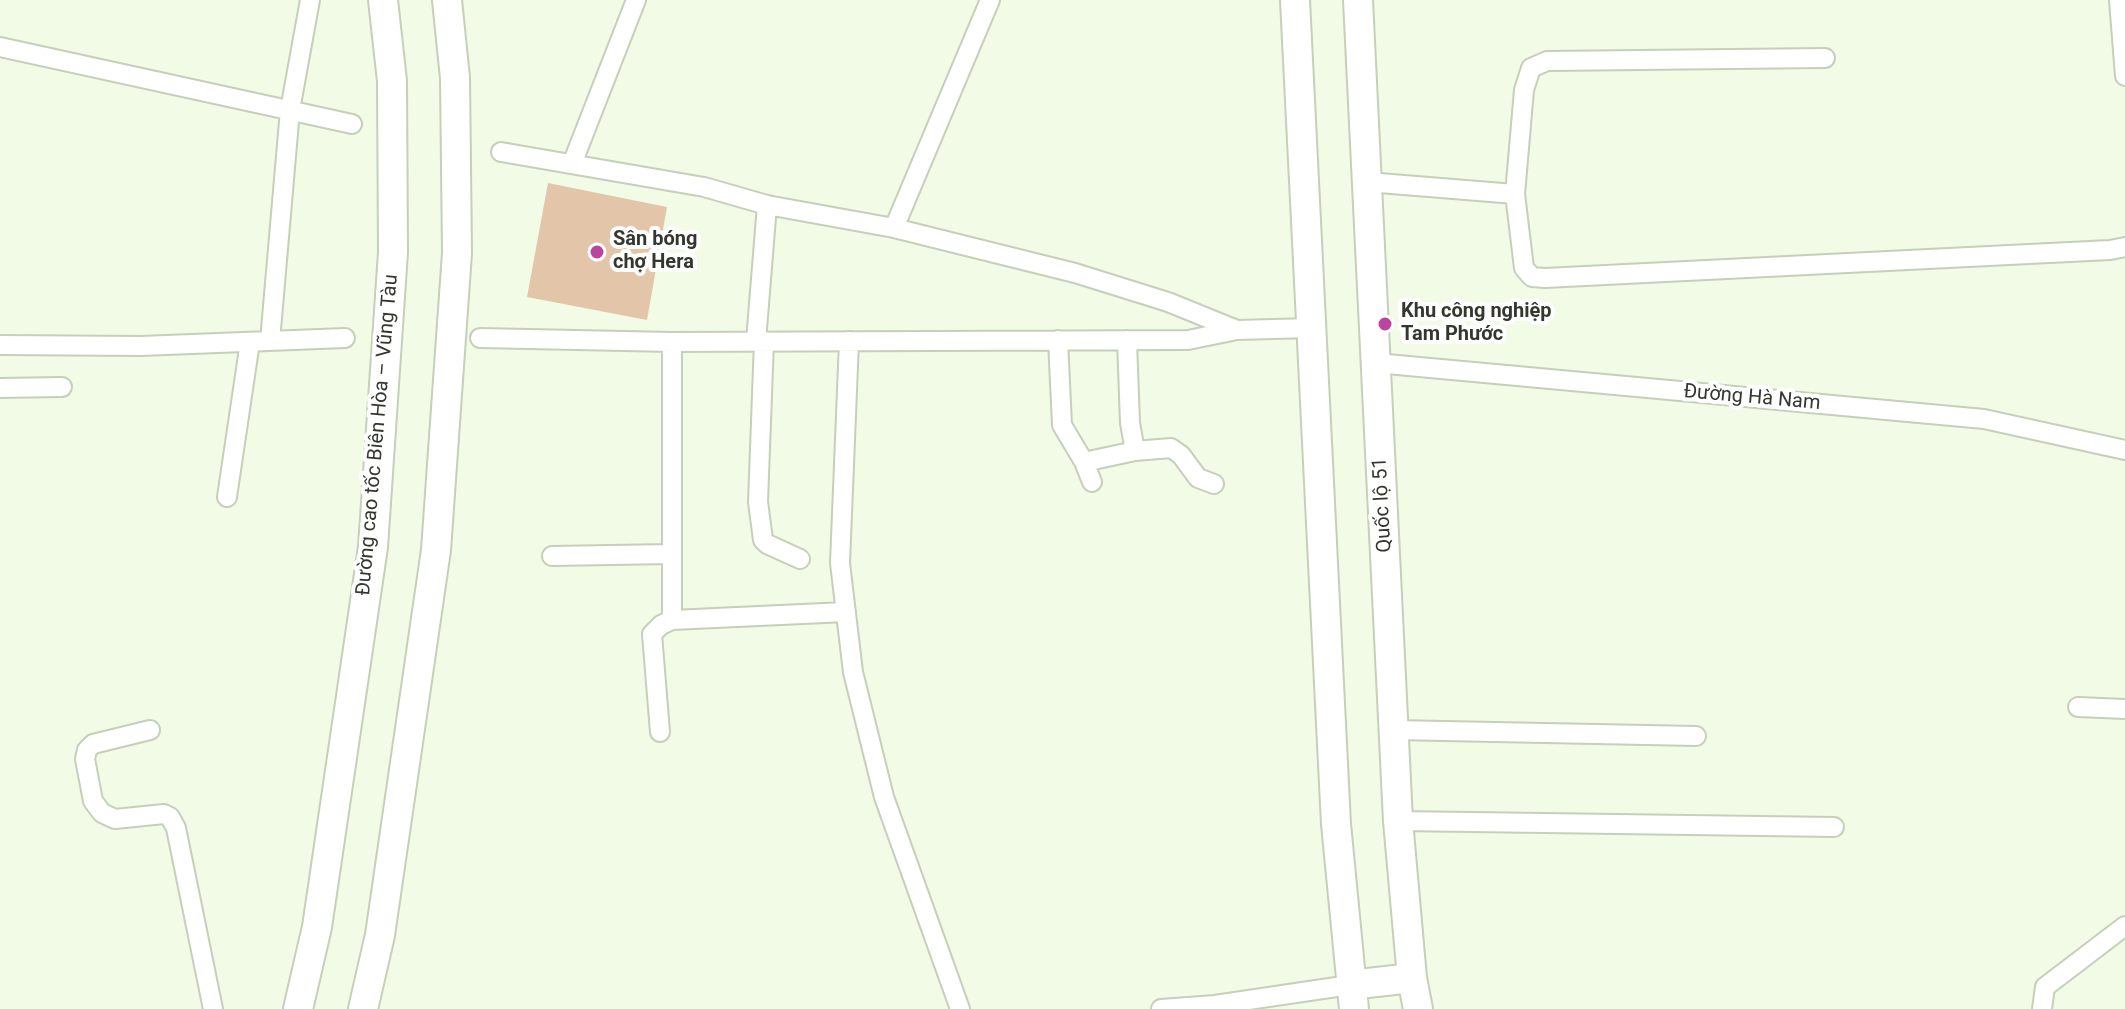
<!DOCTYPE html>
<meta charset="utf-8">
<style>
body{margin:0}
canvas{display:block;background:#f1fbe5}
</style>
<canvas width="2125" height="1009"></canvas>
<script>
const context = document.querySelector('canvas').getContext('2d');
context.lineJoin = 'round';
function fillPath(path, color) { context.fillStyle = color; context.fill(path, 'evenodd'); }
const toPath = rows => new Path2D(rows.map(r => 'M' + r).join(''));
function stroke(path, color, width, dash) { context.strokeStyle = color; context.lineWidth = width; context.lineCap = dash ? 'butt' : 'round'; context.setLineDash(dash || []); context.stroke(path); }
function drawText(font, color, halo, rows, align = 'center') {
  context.font = font + ' Roboto,sans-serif'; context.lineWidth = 8; context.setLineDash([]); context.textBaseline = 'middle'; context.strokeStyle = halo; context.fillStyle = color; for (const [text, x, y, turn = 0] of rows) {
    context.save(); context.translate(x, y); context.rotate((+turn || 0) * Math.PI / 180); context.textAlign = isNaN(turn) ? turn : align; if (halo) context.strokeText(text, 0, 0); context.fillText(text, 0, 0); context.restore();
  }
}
const green = toPath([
 [548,183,667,207,647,320,527,297]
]);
const minor = toPath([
 [2119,0,2125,76],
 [0,47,352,124],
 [501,152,704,187,767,205,894,228,1075,273,1168,302,1237,330,1311,328],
 [572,164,636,0],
 [1367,182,1515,194,1524,268,1532,277,1545,278,2110,250,2125,247],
 [1515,194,1524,90,1531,68,1547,61,1825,58],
 [894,228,990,0],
 [480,338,672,342,1188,340,1237,330],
 [1058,340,1062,425,1084,462,1092,482],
 [270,341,290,110,310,0],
 [756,341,767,205],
 [764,341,758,502,763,540,767,544,800,559],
 [849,341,840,563,853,672,884,797,960,1009],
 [0,345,141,346,345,338],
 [1376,363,1984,419,2125,450],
 [0,388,62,387],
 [1135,451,1171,448,1181,455,1198,478,1214,484],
 [1084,462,1135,451,1130,423,1127,340],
 [227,497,250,342],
 [552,556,671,554],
 [672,620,672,342],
 [2078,707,2125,709],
 [150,730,93,744,87,750,85,759,93,801,102,813,115,819,164,814,170,817,176,828,213,1009],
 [1394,730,1696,736],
 [660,732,652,634,661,625,672,620,846,612],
 [1398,821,1834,827],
 [1161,1009,1215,1005,1350,985],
 [2042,1009,2045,987,2125,926]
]);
const highway = toPath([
 [1295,0,1336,824,1354,1009],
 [1358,0,1398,821,1412,978,1418,1009],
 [1350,985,1412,978],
 [298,1009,317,927,373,547,393,252,392,81,383,0],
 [363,1009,380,935,436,550,457,253,455,78,447,0]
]);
const markers = [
 [597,252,8,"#ba459c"],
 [1385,324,8,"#ba459c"]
];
const poiNames = [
 ["Sân bóng",613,240],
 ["chợ Hera",613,263],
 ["Khu công nghiệp",1401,312],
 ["Tam Phước",1401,335]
];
const streetNames = [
 ["Đường Hà Nam",1752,398,5],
 ["Đường cao tốc Biên Hòa – Vũng Tàu",378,435,-85],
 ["Quốc lộ 51",1383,505,-93]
];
fillPath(green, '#e3c6aa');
stroke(minor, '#c6cfb9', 22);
stroke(highway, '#c6cfb9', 32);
stroke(minor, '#fff', 18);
stroke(highway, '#fff', 28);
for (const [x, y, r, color] of markers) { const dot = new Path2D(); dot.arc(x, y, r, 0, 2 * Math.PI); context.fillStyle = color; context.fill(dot); stroke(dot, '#fff', 3); }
drawText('bold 20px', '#33372e', '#fff', poiNames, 'left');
drawText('20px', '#33372e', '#fff', streetNames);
</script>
